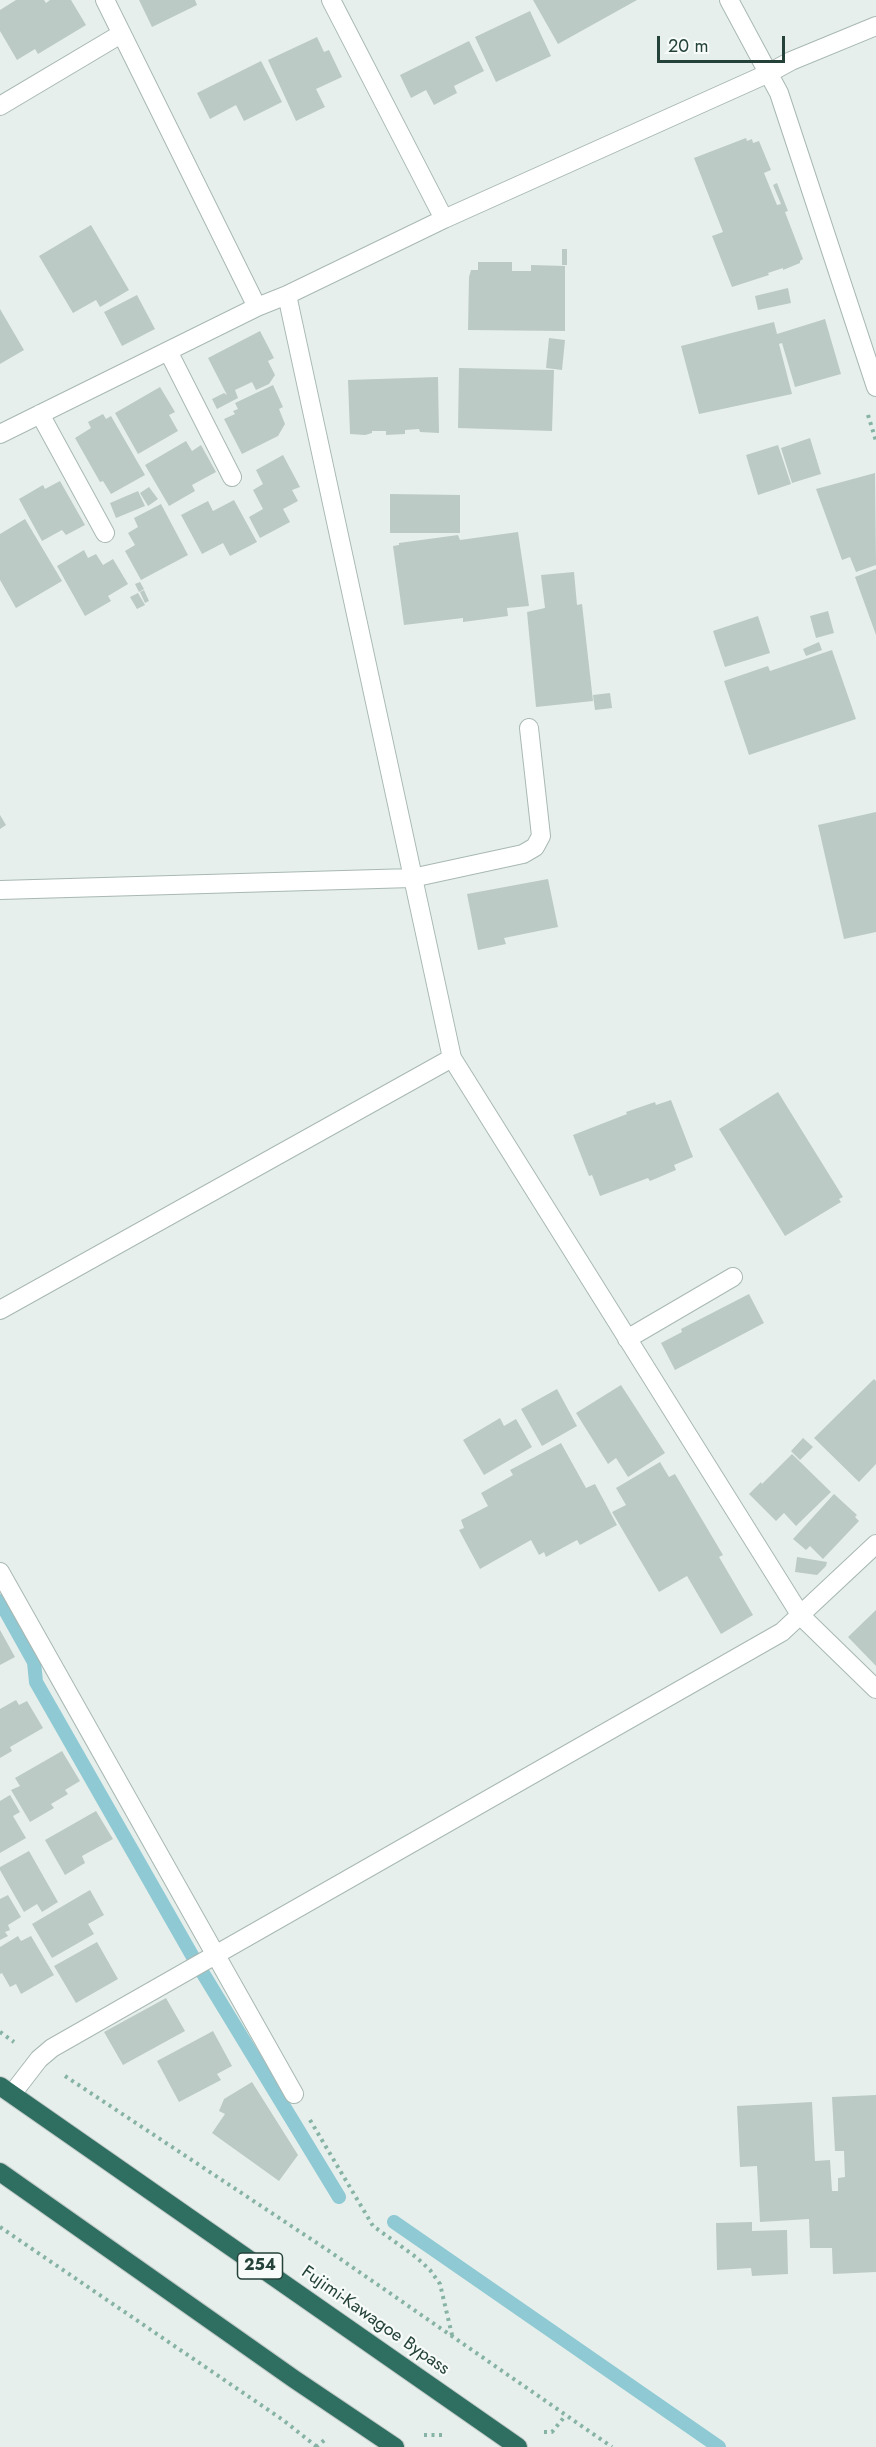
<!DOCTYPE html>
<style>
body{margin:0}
#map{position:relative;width:876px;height:2447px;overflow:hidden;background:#e6efeb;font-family:Jost,sans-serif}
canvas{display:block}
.scale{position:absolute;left:657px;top:36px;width:128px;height:27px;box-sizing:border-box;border:3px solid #24423a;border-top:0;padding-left:8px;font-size:18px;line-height:21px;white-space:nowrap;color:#24423a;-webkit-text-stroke:4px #f7fbf9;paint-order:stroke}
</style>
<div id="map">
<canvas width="876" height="2447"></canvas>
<div class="scale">20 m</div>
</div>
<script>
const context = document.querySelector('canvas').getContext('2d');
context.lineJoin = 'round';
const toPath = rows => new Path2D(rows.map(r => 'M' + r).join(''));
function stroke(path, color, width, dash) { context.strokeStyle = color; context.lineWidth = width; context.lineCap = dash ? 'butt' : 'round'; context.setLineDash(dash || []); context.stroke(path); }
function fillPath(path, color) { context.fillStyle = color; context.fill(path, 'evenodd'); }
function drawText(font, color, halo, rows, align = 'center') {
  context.font = font + ' Jost,sans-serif'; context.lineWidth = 4.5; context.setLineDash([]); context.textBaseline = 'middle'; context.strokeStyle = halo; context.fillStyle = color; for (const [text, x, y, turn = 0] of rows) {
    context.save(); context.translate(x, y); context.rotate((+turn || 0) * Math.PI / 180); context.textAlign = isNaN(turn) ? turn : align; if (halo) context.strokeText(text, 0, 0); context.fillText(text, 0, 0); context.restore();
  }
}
const stream = toPath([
 [0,1601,34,1662,36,1682,193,1957,339,2197],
 [394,2222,719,2447]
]);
const building = toPath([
 [16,0,44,0,46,3,50,0,71,0,86,25,38,54,35,49,17,60,0,31,0,10],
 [139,0,195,0,197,5,152,27],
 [533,0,637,0,558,44],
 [530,11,551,56,496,82,475,37],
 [317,37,324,52,329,50,342,77,316,89,325,107,296,121,268,60],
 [469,41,484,71,454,86,457,93,434,105,426,90,411,98,400,75],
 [261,61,282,102,244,121,236,105,210,119,197,93],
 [746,138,747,141,752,139,753,143,759,141,771,170,764,173,777,205,781,204,773,185,777,183,788,211,785,212,803,259,800,261,800,263,783,270,783,268,768,273,769,275,732,287,712,236,723,232,694,158],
 [91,225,129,290,100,307,96,300,73,313,39,256],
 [562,249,567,249,567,265,562,265],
 [478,262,512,262,512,271,531,271,531,265,565,266,565,331,468,330,469,277,471,270,478,270],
 [788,288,791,303,758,310,755,296],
 [137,295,155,329,122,346,104,312],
 [0,309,24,350,0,364],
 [825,319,841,374,795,387,782,343,779,344,792,394,699,414,681,346,774,322,777,334],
 [260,331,274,358,268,361,275,375,269,384,256,390,252,382,235,390,238,398,217,409,212,399,224,393,227,395,208,358],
 [549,338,565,340,562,370,546,368],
 [459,368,554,370,552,431,458,428],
 [438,377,439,433,420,432,419,429,405,430,405,434,386,435,386,431,372,431,372,433,365,435,350,434,348,380],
 [273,385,283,407,279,409,285,424,278,436,242,454,224,419,235,414,233,411,238,409,235,403],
 [160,387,175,412,169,415,178,431,138,454,115,413],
 [103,414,106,419,111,416,145,475,111,494,103,481,100,482,75,438,91,428,88,422],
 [810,438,821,474,792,483,781,448],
 [186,441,192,451,201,445,216,472,192,485,195,491,169,506,145,465],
 [778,445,791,484,758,495,746,455],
 [283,455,300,487,292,490,298,501,283,509,290,522,260,538,249,517,263,509,253,490,263,484,256,470],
 [875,473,876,565,856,572,850,557,842,560,816,489],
 [60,481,85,525,66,535,62,530,42,541,19,499,43,485,45,489],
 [149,487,158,499,148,506,140,493],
 [138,491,145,506,116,518,110,503],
 [390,494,460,495,460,533,390,533],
 [234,500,257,542,230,556,223,543,202,554,181,515,208,501,213,511],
 [161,504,188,555,141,580,125,551,135,545,128,533,138,527,134,518],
 [25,519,62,581,16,608,0,580,0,534],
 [518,532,529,606,507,608,508,616,463,622,463,618,404,625,393,546,399,545,399,543,458,535,460,540],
 [84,550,88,558,96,554,103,565,113,559,128,584,108,596,111,601,85,616,57,566],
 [876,569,876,635,855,577],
 [574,572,577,605,582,604,593,701,536,707,527,612,545,608,541,575],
 [140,582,144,589,139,592,135,584],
 [144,590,149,601,145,603,140,592],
 [138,593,145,605,137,609,130,597],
 [828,611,834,633,816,638,810,616],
 [758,616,770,653,725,667,713,631],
 [819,642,822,650,806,656,803,649],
 [832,650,856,719,749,755,724,681,768,666,770,671],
 [610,693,612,708,595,710,593,695],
 [876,812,876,932,844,939,818,825],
 [0,815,6,825,0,829],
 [548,879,558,927,504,938,506,944,478,950,467,894],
 [778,1092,843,1197,839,1199,841,1202,785,1236,719,1129],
 [671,1100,693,1157,674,1165,676,1170,650,1181,648,1178,600,1196,592,1175,589,1176,573,1135,627,1114,626,1112,655,1102,656,1105],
 [749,1294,764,1323,675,1370,661,1343,682,1332,681,1329],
 [874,1379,876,1381,876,1464,859,1482,814,1438],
 [621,1385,665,1453,628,1477,616,1458,608,1464,576,1413],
 [557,1389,577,1426,542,1446,521,1409],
 [500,1418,504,1426,516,1419,532,1447,484,1475,463,1440],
 [803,1438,813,1447,800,1460,791,1451],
 [561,1443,586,1488,595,1484,617,1525,580,1545,577,1540,546,1557,544,1552,539,1555,531,1540,480,1569,459,1530,464,1528,461,1520,488,1506,481,1493,513,1475,510,1470],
 [792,1454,831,1492,796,1526,784,1513,776,1521,749,1494,761,1482,762,1484],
 [660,1462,669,1477,675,1474,723,1555,719,1557,753,1615,721,1634,687,1576,659,1592,612,1512,626,1505,616,1488],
 [834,1494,857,1515,855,1517,859,1521,823,1559,810,1546,806,1550,793,1539],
 [797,1557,827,1562,826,1566,817,1575,795,1572],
 [876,1610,876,1666,848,1637],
 [0,1630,15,1657,0,1665],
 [16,1700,19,1705,27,1701,43,1728,10,1747,12,1751,0,1758,0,1709],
 [62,1751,80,1781,65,1790,68,1794,51,1804,54,1808,30,1822,11,1790,20,1786,15,1778],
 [10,1795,20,1812,13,1816,26,1838,0,1853,0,1801],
 [96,1811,113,1839,82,1856,85,1863,65,1875,45,1840],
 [29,1851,58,1902,42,1912,37,1904,24,1912,0,1870,0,1867],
 [90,1890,104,1915,88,1924,94,1934,52,1958,32,1924],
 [8,1895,21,1917,8,1925,10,1930,5,1932,8,1936,0,1940,0,1899],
 [18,1936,21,1941,31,1936,54,1975,21,1994,16,1984,10,1987,2,1973,0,1974,0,1947],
 [97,1942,118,1979,76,2003,54,1966],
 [166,1998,185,2031,123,2065,104,2032],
 [213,2031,232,2066,217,2074,221,2080,179,2102,157,2061],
 [252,2082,298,2155,279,2181,212,2133,225,2114,219,2111,224,2099],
 [876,2095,876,2272,833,2274,832,2248,810,2248,809,2219,760,2222,757,2166,740,2167,737,2106,812,2102,815,2161,830,2160,832,2191,838,2191,838,2178,845,2177,844,2151,835,2151,832,2097],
 [752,2222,752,2231,787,2230,788,2274,752,2276,751,2268,717,2270,716,2223]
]);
const path = toPath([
 [868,415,876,441],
 [0,2032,14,2042],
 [65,2076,329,2251,612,2447],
 [310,2120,373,2226,416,2257,430,2270,440,2284,452,2335],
 [0,2227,283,2420,317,2447],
 [544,2432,552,2432,566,2415],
 [424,2435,443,2435],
 [316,2447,327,2438]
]);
const minor = toPath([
 [105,0,257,307],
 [331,0,444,219],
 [729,0,779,93,876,387],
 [0,106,121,34],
 [287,295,452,1058,801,1616,876,1689],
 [168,351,232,477],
 [40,414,105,533],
 [0,434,257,307,287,295,444,219,769,73,791,61,876,26],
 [0,890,412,878,523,854,535,847,541,836,529,728],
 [0,1310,452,1058],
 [627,1339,733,1277],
 [0,1572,294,2094],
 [12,2094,39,2059,52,2048,782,1632,876,1544]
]);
const highway = toPath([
 [0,2086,518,2447],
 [0,2172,294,2379,395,2447]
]);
const shields = [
 [260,2266,45]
];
const shieldNames = [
 ["254",260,2266]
];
const streetNames = [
 ["Fujimi-Kawagoe Bypass",375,2321,35]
];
stroke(stream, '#8ec9d4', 14);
fillPath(building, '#bbcac4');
stroke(minor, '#a8b8b2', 20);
stroke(highway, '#c2cac8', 20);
stroke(path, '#86b3a5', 4, [3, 4.5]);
stroke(minor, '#fff', 18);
stroke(highway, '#2f6f62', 18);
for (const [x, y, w] of shields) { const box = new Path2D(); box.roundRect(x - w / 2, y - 13, w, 26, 4.5); context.fillStyle = '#f7fbf9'; context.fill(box); stroke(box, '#24423a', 1.5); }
drawText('bold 16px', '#24423a', null, shieldNames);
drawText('18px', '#24423a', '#f7fbf9', streetNames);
</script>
